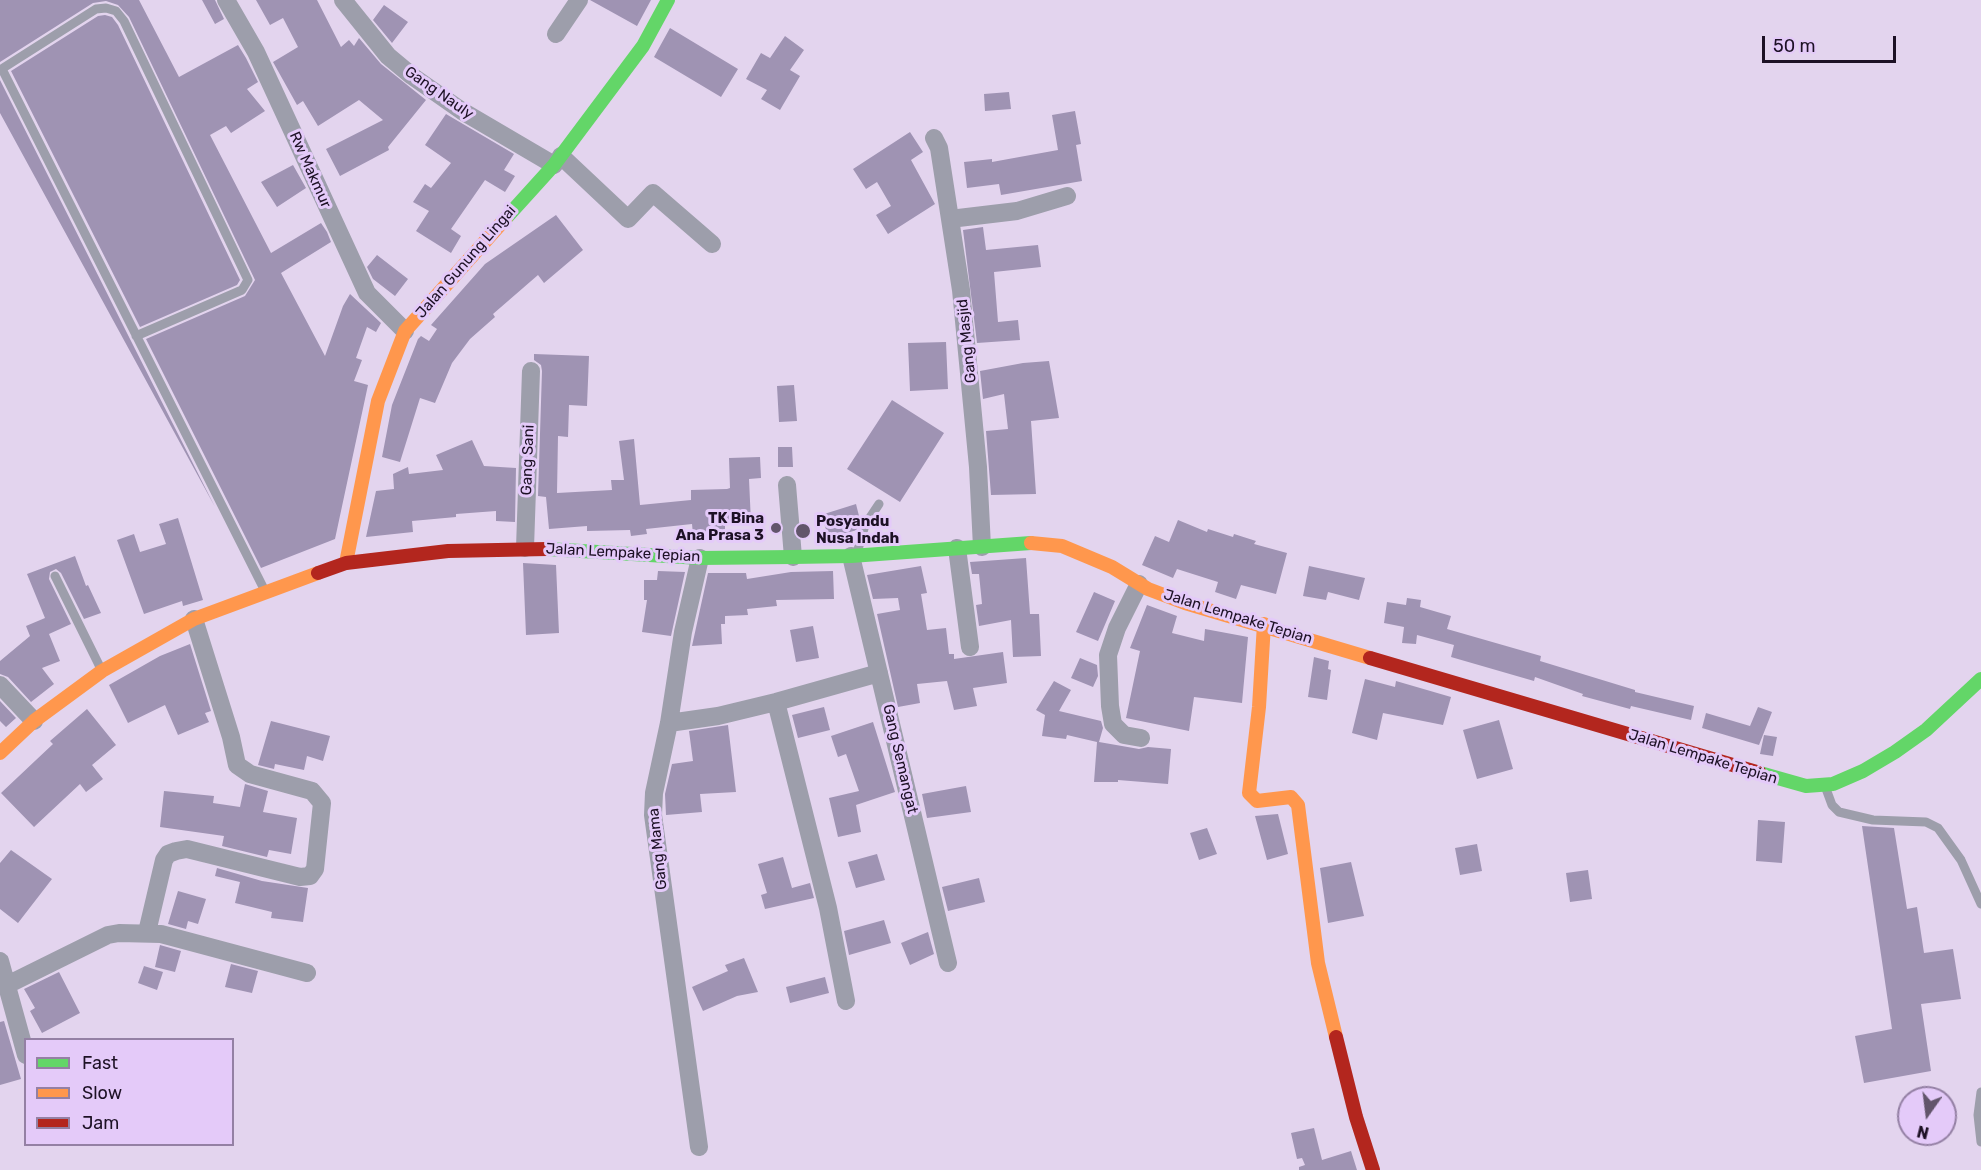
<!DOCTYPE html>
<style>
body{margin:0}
#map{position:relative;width:1981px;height:1170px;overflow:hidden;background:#e3d4ee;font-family:Rubik,sans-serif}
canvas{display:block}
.legend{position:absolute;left:24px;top:1038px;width:210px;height:108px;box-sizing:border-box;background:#e4caf9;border:2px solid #9480a4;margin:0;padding:8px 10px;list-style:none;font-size:18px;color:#1d1125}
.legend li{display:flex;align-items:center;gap:12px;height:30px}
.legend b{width:30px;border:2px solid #9480a4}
.north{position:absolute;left:1897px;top:1086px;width:60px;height:60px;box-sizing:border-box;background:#e4caf9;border:2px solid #9480a4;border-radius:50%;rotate:194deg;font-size:16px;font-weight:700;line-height:24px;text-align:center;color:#1d1125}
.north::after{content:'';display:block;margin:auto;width:21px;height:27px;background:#62556b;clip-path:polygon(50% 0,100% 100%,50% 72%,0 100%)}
.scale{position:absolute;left:1762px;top:36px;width:134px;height:27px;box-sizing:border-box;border:3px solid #1d1125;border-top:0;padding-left:8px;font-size:18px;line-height:21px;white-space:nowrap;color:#1d1125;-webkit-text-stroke:4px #e4caf9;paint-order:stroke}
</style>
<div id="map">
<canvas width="1981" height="1170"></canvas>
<ul class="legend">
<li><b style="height:8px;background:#63d668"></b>Fast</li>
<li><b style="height:8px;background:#ff974d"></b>Slow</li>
<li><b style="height:8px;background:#b3261e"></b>Jam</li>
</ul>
<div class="north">N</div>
<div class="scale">50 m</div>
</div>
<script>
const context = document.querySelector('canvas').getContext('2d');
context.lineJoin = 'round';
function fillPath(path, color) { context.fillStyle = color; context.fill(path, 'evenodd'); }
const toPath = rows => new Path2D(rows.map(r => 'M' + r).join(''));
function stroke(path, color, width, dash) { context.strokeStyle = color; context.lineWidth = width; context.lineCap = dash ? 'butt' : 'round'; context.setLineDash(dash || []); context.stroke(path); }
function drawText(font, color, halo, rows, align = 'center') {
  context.font = font + ' Rubik,sans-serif'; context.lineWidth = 6; context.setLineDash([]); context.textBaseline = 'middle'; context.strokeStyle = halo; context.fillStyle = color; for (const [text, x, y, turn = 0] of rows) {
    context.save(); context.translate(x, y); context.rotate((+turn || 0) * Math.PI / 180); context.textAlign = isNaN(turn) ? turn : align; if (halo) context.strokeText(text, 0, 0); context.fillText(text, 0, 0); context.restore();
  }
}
const building = toPath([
 [0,0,139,0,179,77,238,45,246,58,258,82,247,89,265,111,231,133,226,126,210,135,271,253,321,223,327,232,331,242,281,273,325,356,343,306,350,294,381,323,376,332,367,327,356,358,362,360,354,381,368,385,335,539,261,568,146,339,245,296,255,280,129,17,118,5,106,1,93,3,0,62],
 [202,0,215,0,224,19,215,24],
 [256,0,317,0,341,47,349,40,354,46,359,38,381,64,426,100,388,147,389,150,340,176,326,149,383,120,359,100,318,126,303,101,297,105,273,62,298,47,283,18,270,25],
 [590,0,651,0,637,26],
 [384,5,408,22,392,43,373,20],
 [105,15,112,17,118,25,240,280,237,285,140,327,11,71,98,16],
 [670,28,738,69,721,97,654,57],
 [785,36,804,50,790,70,800,76,780,110,761,99,767,90,746,79,761,53,770,58],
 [0,80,130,339,215,507,0,113],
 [1009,92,1011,109,985,111,984,94],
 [1075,111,1081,144,1076,145,1082,181,1001,195,999,184,967,188,964,162,992,159,992,162,1058,150,1052,115],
 [446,114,514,154,504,170,515,176,505,192,485,180,451,229,461,236,451,253,416,231,429,211,413,202,425,184,431,188,451,163,425,145],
 [910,132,923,152,911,160,935,204,888,234,876,215,891,206,877,182,866,189,853,169],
 [293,165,306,188,277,207,261,182],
 [556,215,583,250,544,283,538,275,493,314,495,317,470,339,452,363,435,403,420,398,400,462,382,457,392,405,418,339,421,336,429,341,437,329,431,325,485,264],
 [983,227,986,250,1038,245,1041,267,994,272,998,322,1018,320,1020,340,977,343,963,230],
 [377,255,408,279,395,296,373,279,367,267],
 [946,342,948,389,910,391,908,343],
 [534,354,589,356,587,406,569,405,568,437,558,436,557,493,612,490,611,480,624,480,619,441,634,439,640,505,691,500,691,490,727,489,730,488,729,458,760,457,761,478,749,479,751,523,725,524,725,533,693,534,692,524,646,529,647,534,631,536,630,530,587,531,587,526,549,529,546,497,538,496,542,371,541,365,534,360],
 [1049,361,1059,418,1031,421,1036,494,991,495,986,431,1008,429,1004,394,983,399,980,371,1023,363],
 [794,385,797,421,779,422,777,386],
 [892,400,944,433,900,502,847,469],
 [472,440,484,466,516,468,515,522,496,521,496,511,456,514,456,517,412,521,413,532,366,537,376,491,394,489,393,474,408,467,409,474,443,470,436,455],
 [778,447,792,447,793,467,778,467],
 [856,504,860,520,857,530,829,538,821,515],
 [178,518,203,600,183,606,182,601,144,614,117,540,134,534,140,552,166,544,159,524],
 [1178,520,1207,532,1208,529,1233,537,1234,534,1256,541,1254,544,1287,553,1276,594,1241,585,1236,599,1215,592,1218,582,1177,569,1173,578,1142,565,1155,536,1169,542],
 [75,556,86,586,88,585,101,613,84,619,61,573,56,569,50,572,49,579,71,624,49,634,60,661,42,668,54,684,31,702,8,677,0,674,0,661,30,636,26,626,45,618,27,574],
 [1026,558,1030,614,1039,614,1041,656,1013,657,1011,620,979,626,976,605,982,604,979,574,972,574,970,562],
 [523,563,556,565,559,633,526,635],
 [921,566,927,593,921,594,927,630,946,628,949,654,954,654,954,659,1003,652,1007,683,973,688,977,706,954,710,947,681,917,684,920,703,898,707,877,614,900,610,898,598,873,599,867,575],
 [1309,566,1365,578,1359,600,1328,592,1326,600,1303,596],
 [658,571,685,572,671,636,642,632,647,600,644,600,644,580,657,580],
 [833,571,834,599,776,600,777,606,747,609,748,615,725,616,725,624,721,624,722,644,692,646,708,573,746,573,747,579,791,572],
 [1094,592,1115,601,1098,641,1076,632],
 [1407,598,1421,600,1420,607,1451,616,1447,629,1541,656,1540,661,1635,690,1635,692,1694,706,1691,720,1631,706,1630,709,1582,696,1583,694,1535,677,1534,681,1451,657,1454,645,1417,635,1416,644,1402,643,1404,627,1384,623,1387,602,1406,605],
 [1147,605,1177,616,1172,633,1204,641,1205,629,1248,637,1242,703,1194,697,1189,731,1126,718,1140,651,1130,648],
 [813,626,819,658,796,662,790,630],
 [190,644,211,711,205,713,209,722,178,735,165,705,128,723,109,685,160,656],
 [1314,657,1329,661,1328,669,1331,670,1327,700,1308,697],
 [1080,658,1097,665,1098,676,1093,687,1071,678],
 [1365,679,1395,687,1396,681,1451,697,1443,725,1383,713,1377,740,1352,733],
 [1054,681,1071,690,1059,711,1101,721,1103,728,1099,742,1139,749,1148,747,1171,749,1168,784,1118,780,1118,782,1094,782,1097,742,1067,735,1066,739,1042,736,1045,715,1036,710],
 [0,701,16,718,6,727,0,721],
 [824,707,830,730,798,738,792,715],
 [1758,707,1772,712,1759,745,1702,728,1706,713,1750,726],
 [87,709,116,745,92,765,103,779,86,792,80,784,34,827,1,793,53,744,50,741],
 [1499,720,1513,769,1477,779,1463,730],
 [271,721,330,736,323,761,307,756,304,770,275,764,274,769,258,765],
 [873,722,895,792,856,805,861,832,838,837,829,798,859,791,846,754,838,757,831,736],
 [728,725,736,792,700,794,702,812,666,815,665,794,672,764,693,761,689,731],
 [1764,735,1777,737,1773,756,1760,754],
 [245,784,268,791,263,812,297,818,291,854,269,850,267,857,222,846,224,836,160,827,164,791,214,796,213,803,240,807],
 [966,786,971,812,927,818,922,794],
 [1278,814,1288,854,1267,860,1255,816],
 [1758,820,1785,822,1782,863,1756,861],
 [1862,826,1894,828,1907,909,1917,907,1924,953,1953,949,1961,999,1921,1004,1931,1071,1864,1083,1855,1036,1892,1029],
 [1207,828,1217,854,1199,860,1190,833],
 [1477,844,1482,871,1460,875,1455,848],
 [11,850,52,879,18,923,0,909,0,863],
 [877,854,885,880,856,888,848,862],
 [783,857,792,888,810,883,814,898,765,909,761,895,767,893,758,864],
 [1351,862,1364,916,1328,923,1320,868],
 [217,868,262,881,308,888,303,922,271,918,272,912,235,903,240,882,215,876],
 [1588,870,1592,899,1570,902,1566,873],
 [979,878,985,902,948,911,942,887],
 [178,891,206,899,198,924,188,921,186,929,168,924],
 [884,920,891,943,849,955,844,931],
 [928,932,934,954,910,965,901,943],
 [160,945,181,951,175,972,155,967],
 [744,958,758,992,737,996,703,1011,692,987,728,971,725,965],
 [231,964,258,971,252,993,225,987],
 [144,966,163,972,157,990,138,983],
 [59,972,80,1013,42,1033,30,1011,35,1008,24,989],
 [825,977,829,993,790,1003,786,987],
 [4,1021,21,1079,0,1085,0,1022],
 [1314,1128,1322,1160,1351,1151,1357,1170,1299,1170,1299,1167,1305,1165,1302,1158,1297,1159,1291,1133]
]);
const lane = toPath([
 [2,69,265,591],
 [0,70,96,9,106,8,116,11,124,21,248,280,242,290,136,336],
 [857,553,865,525,879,504],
 [55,576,101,669],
 [1825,786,1832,805,1839,812,1873,820,1926,822,1938,828,1961,860,1981,904],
 [1981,1092,1978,1115,1981,1142]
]);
const street = toPath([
 [226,0,256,52,367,293,405,331],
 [343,0,388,56,412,76,462,111,554,165],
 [556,34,579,0],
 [934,138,939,148,961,290,978,467,982,547],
 [561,156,628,219,653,193,712,244],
 [950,219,1017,211,1067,196],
 [787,485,793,557],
 [525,548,531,371],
 [957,548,970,647],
 [851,556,948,963],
 [1139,584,1117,628,1108,655,1110,706,1113,724,1124,735,1141,738],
 [0,685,34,721],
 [776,702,828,908,846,1001],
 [669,723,718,716,776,702,879,673],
 [147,932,164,860,168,854,176,851,187,849,300,877,310,876,315,869,322,803,312,791,250,774,237,765,231,737,194,619],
 [0,961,26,1055],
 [7,985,108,935,119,933,161,934,307,973],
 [699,1147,653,815,654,793,669,723,683,632,700,558]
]);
const fast = toPath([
 [506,218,554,165,643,46,668,0],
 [547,549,700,558,793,557,851,556,1031,543],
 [1760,773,1806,786,1833,784,1863,771,1895,752,1926,730,1981,679]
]);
const slow = toPath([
 [1031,543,1062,546,1112,567,1148,589,1185,603,1370,658],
 [346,563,378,401,405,331,506,218],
 [1264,624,1259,707,1249,793,1257,801,1291,797,1298,805,1318,963,1336,1037],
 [0,753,34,721,102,671,194,619,318,573]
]);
const jam = toPath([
 [318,573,346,563,448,551,547,549],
 [1370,658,1760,773],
 [1336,1037,1356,1117,1373,1170]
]);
const markers = [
 [776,528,6,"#62556b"],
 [803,531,8,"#62556b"]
];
const streetNames = [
 ["Gang Nauly",439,93,35],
 ["Rw Makmur",310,170,66],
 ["Jalan Gunung Lingai",466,262,-49],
 ["Gang Masjid",967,341,-96],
 ["Gang Sani",528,460,-88],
 ["Jalan Lempake Tepian",623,553,3],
 ["Jalan Lempake Tepian",1238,617,17],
 ["Jalan Lempake Tepian",1703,757,17],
 ["Gang Semangat",900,759,77],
 ["Gang Mama",658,849,-96]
];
const poiNames = [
 ["TK Bina",764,519],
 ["Ana Prasa 3",764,536],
 ["Posyandu",816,522,"left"],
 ["Nusa Indah",816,539,"left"]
];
fillPath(building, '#9f93b3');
stroke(lane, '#9d9eab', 9);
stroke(street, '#9d9eab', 18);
stroke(fast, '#63d668', 14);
stroke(slow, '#ff974d', 14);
stroke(jam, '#b3261e', 14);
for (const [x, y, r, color] of markers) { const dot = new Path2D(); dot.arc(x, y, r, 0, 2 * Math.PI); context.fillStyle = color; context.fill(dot); stroke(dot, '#e4caf9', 2); }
drawText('15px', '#1d1125', '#e4caf9', streetNames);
drawText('bold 15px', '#1d1125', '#e4caf9', poiNames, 'right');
</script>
